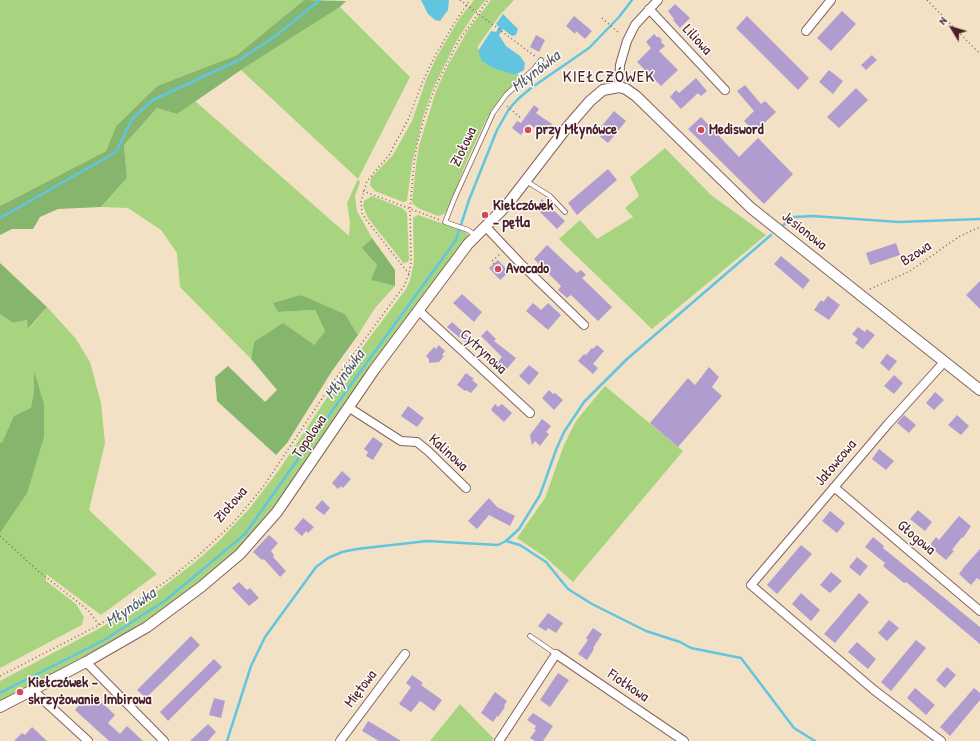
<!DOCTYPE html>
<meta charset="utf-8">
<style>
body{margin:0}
#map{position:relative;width:980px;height:741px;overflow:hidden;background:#f2e1c5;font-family:"Patrick Hand",sans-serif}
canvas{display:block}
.north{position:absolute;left:932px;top:8px;width:40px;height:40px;-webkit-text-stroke:3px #fdfcf7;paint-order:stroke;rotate:308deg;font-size:11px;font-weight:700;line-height:16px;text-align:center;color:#4a1f2b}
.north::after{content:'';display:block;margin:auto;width:14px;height:18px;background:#4a1f2b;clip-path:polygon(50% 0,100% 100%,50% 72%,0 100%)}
</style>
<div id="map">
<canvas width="980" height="741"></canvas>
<div class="north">N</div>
</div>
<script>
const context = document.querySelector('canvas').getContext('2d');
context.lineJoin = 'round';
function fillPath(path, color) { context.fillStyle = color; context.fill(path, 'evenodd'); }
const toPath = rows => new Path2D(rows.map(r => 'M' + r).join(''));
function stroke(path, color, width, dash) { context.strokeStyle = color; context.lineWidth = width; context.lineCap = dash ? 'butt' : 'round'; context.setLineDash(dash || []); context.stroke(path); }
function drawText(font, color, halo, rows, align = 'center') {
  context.font = font + ' "Patrick Hand",sans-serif'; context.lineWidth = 3; context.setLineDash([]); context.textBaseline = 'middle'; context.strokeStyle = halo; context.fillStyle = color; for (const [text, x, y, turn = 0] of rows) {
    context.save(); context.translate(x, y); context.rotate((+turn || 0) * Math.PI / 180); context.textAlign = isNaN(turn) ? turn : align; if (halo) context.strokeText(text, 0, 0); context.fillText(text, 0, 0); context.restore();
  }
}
const green = toPath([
 [0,0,304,0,237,55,157,86,116,126,106,151,0,206],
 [474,0,486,0,474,14,456,42,432,91,423,117,412,164,407,201,403,202,375,191,370,185,371,178,393,155,412,121,426,80,436,58,459,19],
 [491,0,514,0,500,15,478,46,478,51,515,75,518,74,520,77,500,99,487,118,468,158,447,211,442,215,438,216,418,208,413,204,412,202,416,165,419,146,436,91,447,67,468,30],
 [340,7,410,77,358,179,360,182,355,196,357,211,372,238,363,248,377,265,372,280,395,286,375,308,358,335,345,314,300,295,278,312,315,310,325,331,314,345,254,342,251,359,180,287,177,253,161,230,128,208,101,207,127,178,124,145,157,108,177,114,195,101,349,236,350,222,347,203,358,179,241,70],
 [665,148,711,195,766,235,652,329,559,239,580,220,597,239,633,217,625,208,639,196,630,177],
 [372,196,402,208,407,213,409,259,408,262,403,263,402,261,368,218,363,206,364,201],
 [418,215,466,232,468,236,468,238,264,522,236,552,195,585,153,616,112,641,0,702,0,681,102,627,146,600,194,563,218,542,249,509,279,470,344,372,406,289,410,281,414,262,413,219,414,217],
 [47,307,76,339,90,362,101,403,105,443,89,510,157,574,101,615,46,574,46,581,76,604,84,617,82,625,0,668,0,314,13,323,27,320,29,329],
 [605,386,683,451,573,582,545,557,517,538,545,498,564,445,576,421,594,399],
 [460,704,494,739,492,741,430,741]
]);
const forest = toPath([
 [304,0,346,1,340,7,241,70,177,114,157,108,124,145,127,178,101,207,58,209,40,217,33,229,12,229,0,235,0,206,106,151,116,126,157,86,237,55],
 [372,238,395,270,395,286,371,280,377,265,362,248],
 [0,263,47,307,28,329,27,320,13,323,0,314],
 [301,295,345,314,358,335,332,371,287,443,276,455,217,401,215,377,228,366,265,402,277,390,251,359,254,342,283,323,314,345,325,331,315,310,278,312,273,303],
 [34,371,44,404,44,437,27,493,0,533,0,442,2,443,14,416,31,408,34,393]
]);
const water = toPath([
 [421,0,449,0,448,10,440,21,435,20,428,14],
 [503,14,518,29,516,35,512,36,503,29,499,35,506,46,520,56,525,63,524,70,515,75,493,68,482,61,478,51,491,31,496,32,499,27,496,24]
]);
const stream = toPath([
 [0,218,116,152,132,119,153,100,239,60,274,37,320,0],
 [782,226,794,217,813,216,899,222,980,219],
 [506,541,520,545,546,562,568,589,592,604,646,631,680,642,691,648,741,658,794,728,815,741],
 [0,693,104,640,166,600,245,534,349,387,456,240,469,200,497,130,509,109,518,99,531,88,589,48,619,17,632,0],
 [227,741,251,666,265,637,316,567,328,558,342,552,357,549,427,541,498,545,506,541,519,529,540,495,556,450,564,432,584,402,627,359,771,235]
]);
const building = toPath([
 [675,4,690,18,680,28,673,20,674,19,668,11],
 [842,11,856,24,831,51,817,38],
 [574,16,592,31,585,39,576,31,575,34,566,26],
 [747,16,809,78,798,90,736,28],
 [654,34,657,37,659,37,662,40,661,42,665,46,659,51,678,70,661,86,637,62,651,48,646,42],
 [536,35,545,40,539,52,530,47],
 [872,55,877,60,866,70,861,65],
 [829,70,843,81,833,94,819,82],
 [696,78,707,91,701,96,698,93,681,109,670,97,676,90,679,93],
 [745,85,761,104,765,101,776,112,755,132,744,121,754,111,737,91],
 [856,88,868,100,839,128,827,117],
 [534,105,539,109,536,113,552,124,545,135,529,124,521,135,512,128,517,121,521,123],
 [614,111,626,121,608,143,596,133],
 [701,117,739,157,758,138,793,174,764,204,688,129],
 [608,169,617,180,577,215,568,203],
 [542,199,565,221,557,229,535,207],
 [896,243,900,255,870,265,866,253],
 [547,245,577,273,581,270,586,275,582,278,612,307,598,321,571,295,567,298,558,290,561,286,534,259],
 [781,256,810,280,803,289,774,264],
 [498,260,509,272,500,280,489,268],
 [980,281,980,309,966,295],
 [462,294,482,312,474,322,453,303],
 [828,296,840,305,829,320,814,310,821,300,823,302],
 [533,303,541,310,548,303,561,315,548,330,526,311],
 [452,322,471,339,467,344,447,327],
 [858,327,865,332,867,329,875,335,863,349,855,343,858,339,852,334],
 [487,330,496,339,494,341,516,358,506,370,497,363,502,357,481,336],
 [439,345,445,351,442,355,444,356,439,362,429,363,429,359,426,356,434,347,436,349],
 [597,345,604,351,593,364,598,368,593,374,578,361,584,354,586,355,592,348,593,349],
 [887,354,897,361,889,371,880,363],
 [529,365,539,373,529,385,519,376],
 [709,367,719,377,712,387,722,396,678,447,650,423,688,378,695,385],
 [466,373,474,379,472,380,478,385,471,393,466,390,465,391,457,385],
 [894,375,903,383,894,394,884,386],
 [549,390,553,394,555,393,563,400,554,410,542,398],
 [935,392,944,400,934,410,926,403],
 [495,404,498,407,502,404,512,413,504,422,491,410],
 [408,406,424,418,417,427,401,416],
 [904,415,916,425,909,433,897,423],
 [957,415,969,426,961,435,948,425],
 [542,419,551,426,546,432,549,434,540,446,535,441,532,445,530,435],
 [373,437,383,444,373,460,366,456,368,452,364,449],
 [879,449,894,461,886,470,872,459],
 [342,471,351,479,343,488,341,486,338,489,332,483],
 [489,498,497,507,515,516,510,526,489,515,477,529,468,521],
 [322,500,330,508,324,515,315,508],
 [918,510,932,522,925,531,910,519],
 [830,511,845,523,837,533,822,521],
 [959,516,971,526,963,538,962,537,952,550,954,551,946,560,929,546,936,537,939,540],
 [303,518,314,527,308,533,306,531,302,536,294,529],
 [269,535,278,543,271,551,274,555,273,557,286,571,280,577,264,559,262,560,253,552],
 [873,537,884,546,883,548,980,627,980,644,906,582,904,583,883,566,885,563,865,547],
 [801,545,812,554,777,594,767,585],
 [980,549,980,580,977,578,971,585,959,574,964,567],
 [857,557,868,566,860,576,849,567],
 [831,572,842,581,830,593,820,585],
 [239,582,247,590,250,588,259,598,249,606,232,588],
 [801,593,820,610,811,621,792,604],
 [859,593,869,602,835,643,824,634],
 [548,613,563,623,556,633,548,628,546,631,538,626],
 [889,620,899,628,887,641,878,633],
 [593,628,602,634,593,648,594,649,587,660,578,654,588,640,586,638],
 [191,636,200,645,146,698,137,690],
 [916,640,926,648,891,691,881,682],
 [857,642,876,659,868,669,848,652],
 [214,659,222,667,168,721,160,712],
 [947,667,956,675,945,688,936,680],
 [558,673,569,680,550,707,540,700],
 [412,675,423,683,421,685,442,700,434,711,420,701,411,712,399,704,411,687,406,683],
 [915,688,935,705,926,715,907,698],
 [974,688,980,693,980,700,950,736,940,727],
 [495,692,507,701,504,706,505,707,498,717,497,716,493,722,481,713],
 [94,695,115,715,108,723,120,734,127,726,143,741,109,741,75,710,83,700,87,703],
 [214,698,225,701,221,718,209,715],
 [533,713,553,726,543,741,535,741,530,738,536,730,534,729,536,726,527,720],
 [368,721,390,734,401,741,379,741,362,731],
 [208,724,216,732,208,741,190,741],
 [32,727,47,741,14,741,22,733,25,735]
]);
const path = toPath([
 [460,0,536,57],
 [927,0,980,54],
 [602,18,620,34],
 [507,106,521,118],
 [363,191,440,220],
 [494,264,492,261,500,254],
 [409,274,367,221,362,213,361,202,367,181,391,153,392,149,408,120,422,83,435,56,455,22,470,0],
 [870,289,910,271,960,236,980,227],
 [0,536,37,570,88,610,99,625],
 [0,676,99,625,168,580,199,555,233,523,263,487,333,382,404,286,409,274,411,262,410,208,414,164,417,145,425,115,434,90,458,42,488,0]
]);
const service = toPath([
 [526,181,550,196,565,212],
 [475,235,468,230,445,222,455,197,493,113,506,95,534,69,541,60],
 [530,636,556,654]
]);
const minor = toPath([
 [649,9,725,90],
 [806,31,831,0],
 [619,87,620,65,627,41,635,25,658,0],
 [485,226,520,263,584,325],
 [418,310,530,413],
 [348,407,401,441,417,442,428,451,466,488],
 [834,487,980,611],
 [86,662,164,741],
 [34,689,38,695,88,741],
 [340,741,405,654],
 [499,741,556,654,684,741],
 [941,741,874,690,751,585,888,424,945,361]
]);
const tertiary = toPath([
 [0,707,86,662,147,627,201,587,240,554,277,512,374,370,468,244,507,205,564,131,590,101,603,90,619,87,626,89,636,96,751,208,980,390]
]);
const markers = [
 [528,130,4,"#d1495b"],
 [701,130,4,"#d1495b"],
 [485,215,4,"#d1495b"],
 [498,269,4,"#d1495b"],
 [20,692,4,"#d1495b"]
];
const streetNames = [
 ["Liliowa",697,40,47],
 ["Ziołowa",464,147,-65],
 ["Jesionowa",804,231,38],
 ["Bzowa",916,254,-33],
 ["Cytrynowa",483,352,43],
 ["Topolowa",310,437,-56],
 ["Kalinowa",448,453,42],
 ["Jałowcowa",836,463,-50],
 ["Ziołowa",231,505,-49],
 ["Głogowa",916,538,40],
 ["Fiołkowa",628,686,34],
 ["Miętowa",361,689,-53]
];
const poiNames = [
 ["przy Młynówce",536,130],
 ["Medisword",709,130],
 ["Kiełczówek",493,206],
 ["- pętla",493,223],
 ["Avocado",506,269],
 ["Kiełczówek –",28,683],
 ["skrzyżowanie Imbirowa",28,700]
];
const waterNames = [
 ["Młynówka",536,72,-38],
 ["Młynówka",345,375,-54],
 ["Młynówka",131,608,-34]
];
const quarterNames = [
 ["KIEŁCZÓWEK",609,77]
];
fillPath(green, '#a8d480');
fillPath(forest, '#86b66e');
fillPath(water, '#62c5e0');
stroke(stream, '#62c5e0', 2.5);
fillPath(building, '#b19cd0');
stroke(service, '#856361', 5.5);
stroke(minor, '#856361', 10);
stroke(tertiary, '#856361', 12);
stroke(path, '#856361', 1.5, [1, 3]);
stroke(service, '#fff', 4);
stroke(minor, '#fff', 8);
stroke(tertiary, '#fff', 10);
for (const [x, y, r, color] of markers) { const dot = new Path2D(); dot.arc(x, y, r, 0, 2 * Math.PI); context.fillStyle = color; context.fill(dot); stroke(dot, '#fdfcf7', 1.5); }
drawText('15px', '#4a1f2b', '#fdfcf7', streetNames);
drawText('bold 15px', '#4a1f2b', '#fdfcf7', poiNames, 'left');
drawText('italic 16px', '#52596a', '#fdfcf7', waterNames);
context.letterSpacing = '1px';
drawText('17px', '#4a1f2b', '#fdfcf7', quarterNames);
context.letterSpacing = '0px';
</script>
